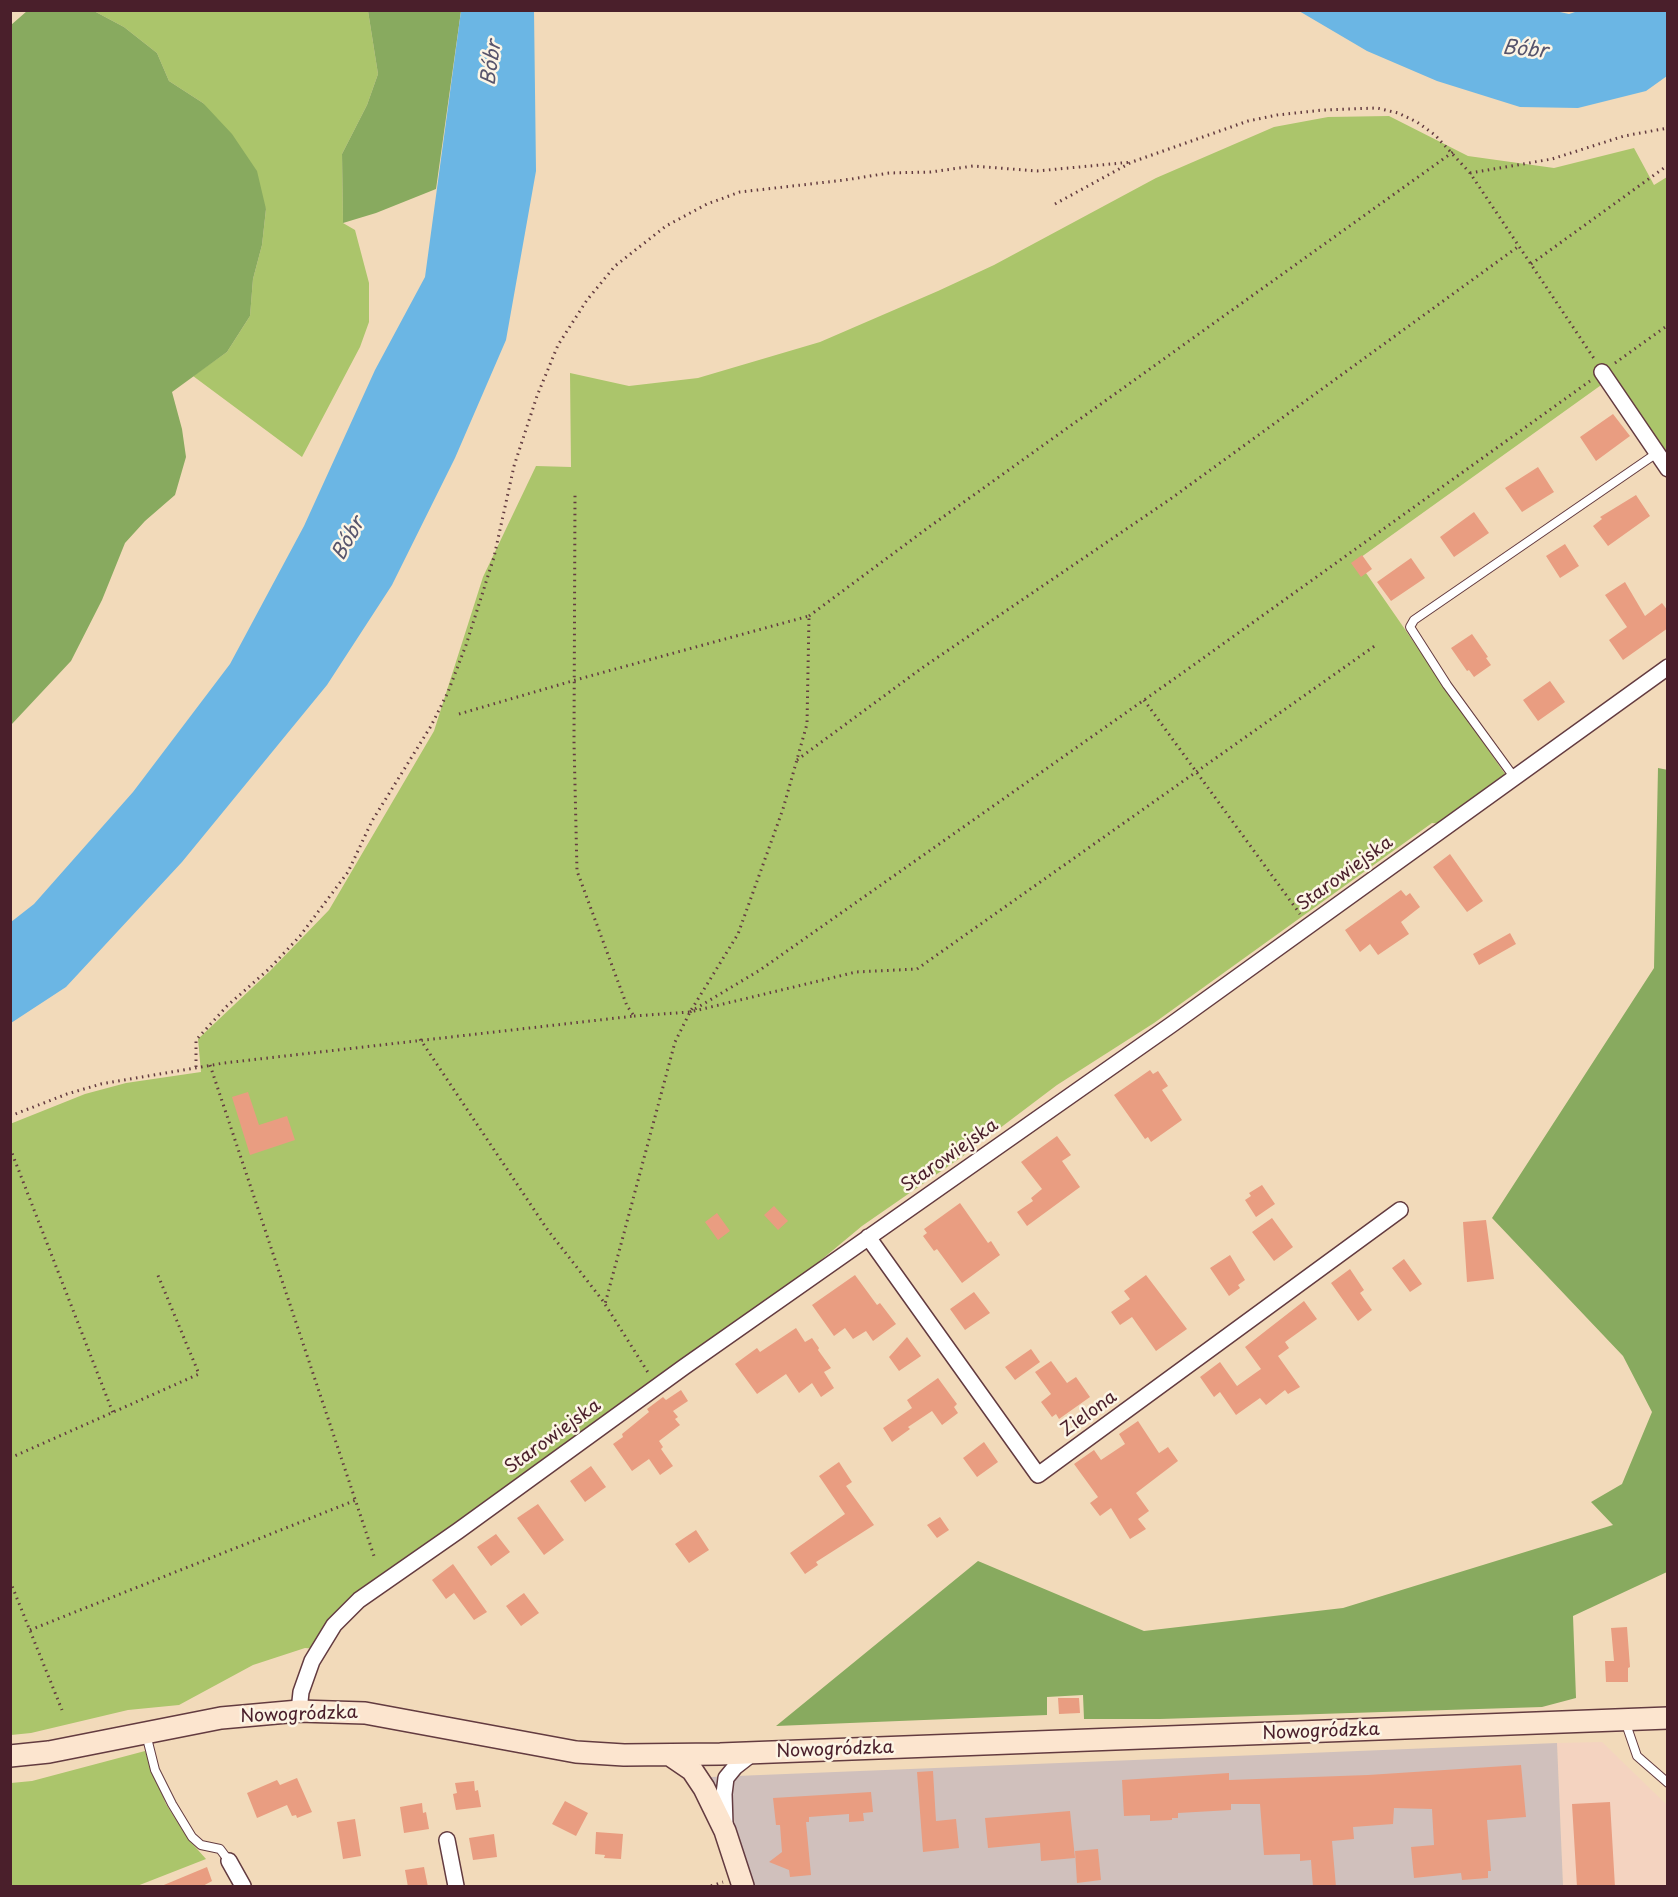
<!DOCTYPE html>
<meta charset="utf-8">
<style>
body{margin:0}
#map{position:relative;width:1678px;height:1897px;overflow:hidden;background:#f2daba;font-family:"Playpen Sans",sans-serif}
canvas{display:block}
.frame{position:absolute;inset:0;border:12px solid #4a1f2b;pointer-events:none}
</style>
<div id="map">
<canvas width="1678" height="1897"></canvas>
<div class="frame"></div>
</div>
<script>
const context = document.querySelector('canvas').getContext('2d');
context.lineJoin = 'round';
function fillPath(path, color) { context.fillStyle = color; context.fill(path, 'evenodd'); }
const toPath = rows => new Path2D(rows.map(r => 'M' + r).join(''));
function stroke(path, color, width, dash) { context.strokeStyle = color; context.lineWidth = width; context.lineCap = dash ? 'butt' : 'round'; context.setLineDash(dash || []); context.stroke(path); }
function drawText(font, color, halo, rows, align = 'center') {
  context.font = font + ' "Playpen Sans",sans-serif'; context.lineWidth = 5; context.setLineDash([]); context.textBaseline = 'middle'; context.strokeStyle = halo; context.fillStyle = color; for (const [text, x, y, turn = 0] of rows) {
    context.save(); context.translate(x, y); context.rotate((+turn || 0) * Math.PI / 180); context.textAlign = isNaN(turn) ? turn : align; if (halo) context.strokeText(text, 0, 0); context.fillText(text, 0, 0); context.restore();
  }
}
const built = toPath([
 [1602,1742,1667,1805,1667,1886,1563,1886,1557,1743]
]);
const industrial = toPath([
 [1557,1743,1563,1886,733,1886,711,1777]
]);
const green = toPath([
 [94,11,368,11,378,74,367,105,342,154,343,223,355,230,369,283,369,322,360,347,302,457,193,376,227,352,250,316,253,279,262,245,266,209,203,103,169,81,157,53,124,27],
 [1389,116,1468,156,1554,168,1634,148,1654,185,1667,177,1667,478,1604,383,1357,560,1512,784,1458,825,1432,823,1154,1023,1057,1085,963,1156,862,1226,660,1394,338,1623,317,1649,305,1648,253,1665,179,1705,128,1710,31,1733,11,1735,10,1124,85,1094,126,1083,201,1072,198,1039,270,971,329,910,434,731,483,577,536,466,571,467,570,373,629,386,698,378,820,342,938,291,994,265,1156,178,1274,127,1328,117],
 [145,1751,166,1804,189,1840,206,1859,137,1886,11,1886,11,1783,32,1781]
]);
const forest = toPath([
 [94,11,124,27,157,53,169,81,203,103,232,134,257,171,266,209,262,245,253,279,250,316,227,352,172,392,182,429,186,457,175,495,145,521,125,543,102,600,71,661,11,725,11,25,27,11],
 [368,11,461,11,436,189,376,213,343,223,342,154,367,105,378,74],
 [1658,768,1668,770,1667,1572,1573,1616,1576,1698,1542,1707,1160,1719,1084,1719,1083,1695,1047,1697,1047,1715,776,1726,978,1561,1144,1631,1343,1608,1613,1525,1591,1502,1622,1484,1652,1412,1623,1356,1492,1218,1654,968]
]);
const water = toPath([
 [1551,10,1569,14,1581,10,1667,11,1667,76,1646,91,1578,108,1520,107,1437,81,1367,51,1299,11],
 [461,11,534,11,536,171,506,340,455,458,392,585,327,685,182,862,66,987,11,1023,11,922,34,904,133,792,230,664,304,526,375,370,425,277]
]);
const building = toPath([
 [1613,414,1630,436,1596,461,1580,437],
 [1538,467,1554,492,1522,512,1505,488],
 [1636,495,1650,516,1608,546,1593,526,1602,519,1600,517],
 [1474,512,1489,533,1454,557,1440,537],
 [1565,544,1579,566,1560,578,1546,556],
 [1362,555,1372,569,1361,577,1351,563],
 [1411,558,1425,578,1391,601,1377,582],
 [1625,582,1645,616,1662,603,1668,611,1668,628,1623,660,1609,640,1627,627,1605,595],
 [1472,634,1488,657,1486,658,1491,665,1474,677,1469,670,1467,671,1451,648],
 [1550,681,1565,702,1538,721,1523,700],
 [1450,854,1483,901,1467,912,1433,867],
 [1401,890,1406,896,1410,893,1420,907,1401,922,1409,934,1378,955,1370,944,1360,952,1345,930],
 [1510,933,1516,944,1479,965,1473,954],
 [1150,1070,1153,1074,1158,1071,1168,1086,1162,1090,1182,1120,1151,1142,1148,1137,1145,1139,1114,1095],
 [248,1092,259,1125,287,1116,295,1140,250,1155,232,1097],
 [1057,1136,1071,1155,1062,1161,1080,1187,1027,1226,1017,1212,1033,1201,1031,1198,1042,1189,1021,1162],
 [1262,1185,1275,1204,1256,1217,1245,1200,1251,1196,1249,1193],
 [960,1203,988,1243,991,1241,1000,1255,962,1283,937,1249,934,1251,923,1236,927,1233,924,1229],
 [774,1206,788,1221,778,1230,764,1215],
 [717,1213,730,1231,718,1240,705,1222],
 [1272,1218,1293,1247,1274,1261,1252,1232],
 [1486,1220,1494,1279,1467,1282,1463,1222],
 [1230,1255,1245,1280,1238,1285,1240,1288,1229,1296,1210,1268],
 [1404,1259,1422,1284,1410,1292,1392,1268],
 [1350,1269,1364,1290,1360,1293,1372,1310,1358,1321,1331,1283],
 [855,1275,877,1305,880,1303,896,1324,873,1341,866,1331,853,1339,845,1328,834,1336,812,1305],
 [1146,1275,1187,1329,1156,1351,1132,1317,1120,1325,1111,1312,1130,1299,1124,1291],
 [974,1292,990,1313,965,1330,950,1309],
 [1304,1301,1317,1319,1285,1342,1289,1348,1278,1356,1300,1387,1288,1394,1285,1390,1266,1405,1260,1398,1236,1415,1220,1392,1214,1397,1200,1377,1220,1362,1237,1386,1261,1369,1245,1347],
 [796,1328,805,1342,812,1338,819,1348,818,1350,831,1368,824,1372,834,1388,821,1397,812,1383,799,1393,786,1374,757,1394,735,1364,757,1348,760,1352],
 [907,1337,921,1356,899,1371,889,1357],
 [1031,1349,1040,1362,1015,1380,1005,1367],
 [1051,1361,1067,1383,1076,1377,1090,1397,1059,1419,1056,1414,1052,1417,1041,1402,1051,1394,1035,1372],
 [938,1378,957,1404,954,1407,958,1413,942,1425,932,1411,908,1427,910,1429,892,1442,883,1428,912,1408,907,1400],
 [681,1390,688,1401,673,1411,678,1417,675,1419,680,1425,659,1441,663,1447,661,1449,673,1466,660,1475,649,1459,632,1471,613,1444,623,1437,622,1434,649,1412,647,1409,663,1397,666,1400],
 [1138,1421,1159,1453,1168,1447,1178,1461,1136,1493,1149,1511,1138,1519,1146,1529,1130,1539,1111,1508,1100,1516,1090,1503,1098,1497,1074,1464,1094,1450,1101,1460,1125,1444,1119,1434],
 [984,1442,998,1462,977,1477,963,1458],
 [839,1462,852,1482,846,1486,874,1525,816,1562,818,1565,805,1574,790,1553,845,1514,819,1476],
 [591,1466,606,1487,585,1502,570,1481],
 [538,1504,564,1540,544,1555,517,1518],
 [940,1517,949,1530,937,1538,927,1525],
 [696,1530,709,1550,689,1563,675,1544],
 [496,1534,510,1552,491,1566,477,1547],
 [453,1564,487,1612,474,1620,454,1593,446,1599,432,1580],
 [524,1593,539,1613,521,1626,506,1606],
 [1627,1627,1630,1667,1628,1668,1628,1682,1606,1682,1605,1661,1614,1661,1611,1628],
 [1058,1698,1079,1698,1080,1713,1059,1714],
 [1521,1765,1526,1817,1487,1820,1491,1871,1488,1871,1488,1878,1462,1880,1461,1873,1414,1878,1411,1847,1434,1845,1432,1809,1394,1808,1393,1824,1353,1827,1354,1839,1332,1841,1336,1887,1313,1887,1311,1860,1300,1861,1300,1854,1264,1855,1260,1804,1231,1804,1231,1810,1178,1813,1178,1818,1172,1818,1172,1820,1150,1821,1150,1815,1124,1816,1122,1780,1229,1773,1229,1780,1368,1775],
 [933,1771,936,1821,956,1819,959,1848,923,1852,917,1772],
 [297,1778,312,1812,297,1818,296,1815,292,1816,287,1805,257,1818,247,1793,277,1780,280,1785],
 [474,1781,475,1791,478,1790,481,1807,456,1810,453,1794,457,1793,455,1783],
 [871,1792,873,1812,863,1813,864,1821,849,1822,849,1814,809,1817,809,1822,806,1822,811,1875,790,1877,789,1870,769,1862,782,1852,780,1825,776,1825,773,1798],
 [565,1801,588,1813,576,1836,552,1824],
 [1610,1802,1615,1887,1577,1887,1572,1804],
 [422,1803,423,1813,426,1812,429,1829,404,1833,400,1807],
 [1070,1811,1075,1858,1041,1861,1040,1843,988,1848,985,1818],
 [355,1819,361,1856,343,1859,337,1822],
 [596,1832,623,1834,621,1859,604,1858,605,1855,595,1854],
 [494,1834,497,1857,473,1860,469,1838],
 [1098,1849,1101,1880,1077,1883,1075,1851],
 [207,1867,212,1881,201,1887,159,1887],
 [424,1867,428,1887,408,1887,405,1870]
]);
const path = toPath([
 [1470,173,1552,159,1624,136,1668,128],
 [1055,204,1132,162,1248,121,1277,115,1323,110,1377,108,1398,113,1417,122,1435,135,1470,173,1595,360],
 [1531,264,1668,165],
 [1615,363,1668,325],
 [809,616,929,527,1453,152],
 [1144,700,1300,914],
 [459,714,579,679,809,616,807,724,783,809,738,934,690,1012,675,1042,605,1304],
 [797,760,922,668,1169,500,1519,246],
 [690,1012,760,970,1181,674,1590,381],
 [634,1016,690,1012,856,972,917,969,1376,645],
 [420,1039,547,1229,603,1301,649,1374],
 [210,1065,375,1559],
 [196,1067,196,1040,227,1006,269,969,300,936,348,872,372,821,431,726,448,692,466,645,494,557,514,466,537,396,558,345,587,300,615,266,666,226,707,204,740,192,845,180,889,173,931,172,973,166,1037,171,1132,162],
 [10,1116,67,1094,101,1084,224,1063,634,1016,627,1006,577,871,574,742,575,495],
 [10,1148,113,1413],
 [10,1458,199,1374,157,1273],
 [10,1581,62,1710],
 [30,1630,356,1500],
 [711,1886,723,1882]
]);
const lane = toPath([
 [1514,777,1447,685,1410,627,1414,620,1657,453],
 [1625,1721,1637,1756,1668,1783],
 [146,1734,155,1770,172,1804,192,1837,201,1845,220,1849,229,1861]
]);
const street = toPath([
 [1602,372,1668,469],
 [868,1237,1038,1475,1400,1210],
 [299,1711,301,1692,312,1661,334,1625,359,1600,458,1531,684,1367,1171,1025,1668,667],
 [725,1825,724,1794,726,1778,735,1767,753,1753],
 [447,1840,456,1886],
 [229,1861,243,1886]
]);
const secondary = toPath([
 [670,1755,692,1770,704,1788,725,1831,743,1886],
 [10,1756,49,1752,221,1718,299,1711,365,1713,576,1752,624,1755,720,1754,1668,1718]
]);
const streetNames = [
 ["Starowiejska",1345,874,-36],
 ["Starowiejska",950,1156,-35],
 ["Zielona",1089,1414,-36],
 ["Starowiejska",553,1437,-36],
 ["Nowogródzka",299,1715,-2],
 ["Nowogródzka",1321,1732,-2],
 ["Nowogródzka",835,1750,-2]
];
const waterNames = [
 ["Bóbr",1525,50,5],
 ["Bóbr",492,63,-82],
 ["Bóbr",349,539,-61]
];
fillPath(built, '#f4d3c0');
fillPath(industrial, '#d0c0bc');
fillPath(green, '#abc56b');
fillPath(forest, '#88aa5f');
fillPath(water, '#6bb6e4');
fillPath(building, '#e99d81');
stroke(lane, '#633b40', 10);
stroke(street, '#633b40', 18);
stroke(secondary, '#633b40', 24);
stroke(path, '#633b40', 3, [1.5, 4.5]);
stroke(lane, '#fff', 8);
stroke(street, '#fff', 15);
stroke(secondary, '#fce5cf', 21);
drawText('18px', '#4a1f2b', '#fcf5e5', streetNames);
drawText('italic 20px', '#56546c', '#fcf5e5', waterNames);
</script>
